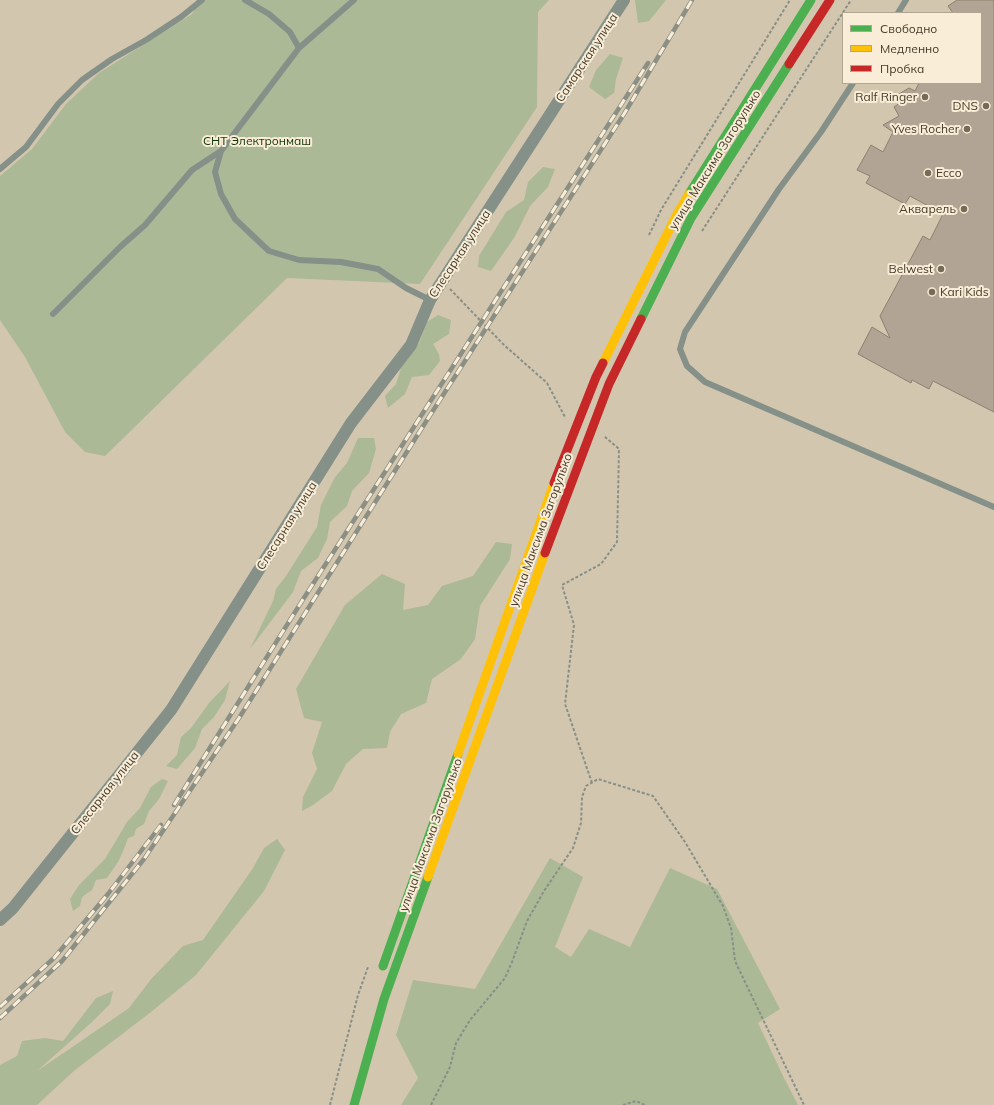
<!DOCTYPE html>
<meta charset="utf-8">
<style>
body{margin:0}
#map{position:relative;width:994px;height:1105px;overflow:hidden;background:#d3c6ae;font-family:Mulish,sans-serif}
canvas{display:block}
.legend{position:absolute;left:842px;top:12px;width:140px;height:72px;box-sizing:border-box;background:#f9edd7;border:1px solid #b0a591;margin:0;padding:5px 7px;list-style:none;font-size:12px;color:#433a28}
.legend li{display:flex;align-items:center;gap:8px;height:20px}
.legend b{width:20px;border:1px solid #b0a591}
</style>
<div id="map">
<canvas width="994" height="1105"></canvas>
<ul class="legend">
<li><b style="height:5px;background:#4caf50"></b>Свободно</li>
<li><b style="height:5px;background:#ffc107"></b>Медленно</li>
<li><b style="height:5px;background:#c62828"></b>Пробка</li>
</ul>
</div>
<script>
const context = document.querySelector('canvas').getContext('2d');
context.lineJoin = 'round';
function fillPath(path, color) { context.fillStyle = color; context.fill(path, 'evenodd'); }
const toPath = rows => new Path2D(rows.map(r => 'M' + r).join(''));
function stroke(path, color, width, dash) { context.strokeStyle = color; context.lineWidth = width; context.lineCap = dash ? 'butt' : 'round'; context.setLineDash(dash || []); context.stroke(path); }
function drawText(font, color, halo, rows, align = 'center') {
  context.font = font + ' Mulish,sans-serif'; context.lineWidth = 4; context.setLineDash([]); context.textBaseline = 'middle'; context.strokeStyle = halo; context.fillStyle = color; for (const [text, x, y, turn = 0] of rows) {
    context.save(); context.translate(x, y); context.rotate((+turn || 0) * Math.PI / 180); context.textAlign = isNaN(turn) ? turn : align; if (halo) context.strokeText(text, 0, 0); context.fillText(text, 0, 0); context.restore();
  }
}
const green = toPath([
 [200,0,549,0,538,12,537,107,420,284,287,278,105,456,85,452,65,432,25,357,0,320,0,176,32,149,66,104,99,73,192,14],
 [635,0,666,0,649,21,638,23],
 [610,54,623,58,616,79,614,93,605,99,589,87,596,70],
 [543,167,555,169,548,187,530,206,514,238,491,271,478,267,479,256,506,212,524,200,528,182],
 [438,315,451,320,449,334,433,344,439,354,440,361,429,375,412,377,405,394,388,408,385,396,396,384,401,368,419,343,427,322],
 [358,438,374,438,376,449,369,473,352,491,347,506,330,522,327,539,318,558,301,571,293,592,250,649,273,601,276,589,286,576,317,527,321,505,335,477,347,463],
 [496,542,512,544,510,559,480,606,475,639,461,659,432,679,426,703,401,714,390,732,387,748,363,749,346,764,332,791,313,805,302,811,303,797,317,769,312,753,322,722,304,718,296,689,345,605,382,574,405,584,403,610,428,605,442,586,473,576],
 [230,681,225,700,214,717,202,729,195,748,177,769,166,766,177,755,181,737,191,728,209,703],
 [162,779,168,781,159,799,149,811,144,824,136,829,134,836,128,838,124,849,118,862,107,878,96,880,92,890,82,897,80,906,73,911,70,899,79,885,105,859,127,822,140,808,151,787],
 [277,839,285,850,264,891,196,975,151,1012,75,1070,37,1105,0,1105,0,1065,17,1056,22,1041,45,1038,63,1041,96,998,113,991,110,1004,92,1022,37,1071,68,1050,129,1008,152,978,183,946,203,940,253,868,264,848],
 [550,858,583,877,555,947,571,957,589,929,630,947,670,868,717,889,780,1009,758,1023,784,1078,798,1105,401,1105,418,1078,396,1035,413,980,475,989]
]);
const building = toPath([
 [957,0,994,0,994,412,933,381,929,389,912,380,911,383,858,354,872,327,890,338,880,316,923,236,930,240,943,214,910,196,905,204,866,183,870,176,857,170,871,145,883,152,893,132,883,125,899,116,894,107,904,100,899,94,909,88,915,91,919,83,981,83,981,13,953,13,948,6,957,0]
]);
const path = toPath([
 [702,231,851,0],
 [649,235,661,210,790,0],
 [450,289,503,344,547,383,565,417],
 [592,783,565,704,574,625,562,585,601,564,617,542,619,449,604,436],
 [330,1105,358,995,368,967],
 [431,1105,450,1067,456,1043,470,1020,505,978,512,962,527,921,544,891,573,848,581,823,582,797,586,786,598,779,653,796,685,842,723,906,731,928,735,961,804,1105],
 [623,1105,636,1101,645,1105]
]);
const lane = toPath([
 [245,0,269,14,290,32,299,48],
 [354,0,299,48,221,151,215,172,221,194,235,219,269,251,299,260,341,262,378,269,406,288,430,300],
 [898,13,906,0],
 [853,83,821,132,779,189,685,332,680,349,687,366,705,382,994,507],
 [0,169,26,147,58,104,82,80,112,59,146,40,181,17,202,0],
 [53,314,120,247,145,225,192,170,221,151]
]);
const street = toPath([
 [0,920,13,908,171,710,351,423,411,345,430,300,624,0]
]);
const fast = toPath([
 [689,194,811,0],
 [641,319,691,218,789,64],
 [383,966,458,754],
 [354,1105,384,999,428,877]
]);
const slow = toPath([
 [603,363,677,214,689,194],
 [458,754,554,483],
 [428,877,545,553]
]);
const jam = toPath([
 [789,64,830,0],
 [554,483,596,377,603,363],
 [545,553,609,384,641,319]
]);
const rail = toPath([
 [174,805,302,601,648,63],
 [0,1007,54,958,108,894,161,825],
 [0,1018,62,961,144,859,239,718,427,420,624,114,692,0]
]);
const markers = [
 [925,97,4,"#756b57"],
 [986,106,4,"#756b57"],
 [967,129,4,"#756b57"],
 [928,173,4,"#756b57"],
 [964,209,4,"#756b57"],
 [941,269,4,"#756b57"],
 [932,292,4,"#756b57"]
];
const streetNames = [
 ["Самарская улица",587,58,-57],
 ["улица Максима Загорулько",715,160,-58],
 ["Слесарная улица",460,254,-57],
 ["Слесарная улица",287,526,-58],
 ["улица Максима Загорулько",541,530,-70],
 ["Слесарная улица",105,793,-52],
 ["улица Максима Загорулько",431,835,-70]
];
const poiNames = [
 ["Ralf Ringer",917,97],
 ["DNS",978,106],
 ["Yves Rocher",959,129],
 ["Ecco",936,173,"left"],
 ["Акварель",956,209],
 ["Belwest",933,269],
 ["Kari Kids",940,292,"left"]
];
const parkNames = [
 ["СНТ Электронмаш",257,141]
];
fillPath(green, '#abb997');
fillPath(building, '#b1a494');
stroke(building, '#8c806f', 1);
stroke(path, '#888f86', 2, [3, 2]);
stroke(lane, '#849088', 6);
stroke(street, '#849088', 12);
stroke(fast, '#4caf50', 9);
stroke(slow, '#ffc107', 9);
stroke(jam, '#c62828', 9);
stroke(rail, '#8b8f84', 4.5);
stroke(rail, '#f9edd7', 3, [9]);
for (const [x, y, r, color] of markers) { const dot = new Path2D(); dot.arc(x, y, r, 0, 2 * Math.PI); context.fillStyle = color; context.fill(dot); stroke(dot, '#f9edd7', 1.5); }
drawText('12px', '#433a28', '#f9edd7', streetNames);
drawText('12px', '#433a28', '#f9edd7', poiNames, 'right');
drawText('12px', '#0e360a', '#f9edd7', parkNames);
</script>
